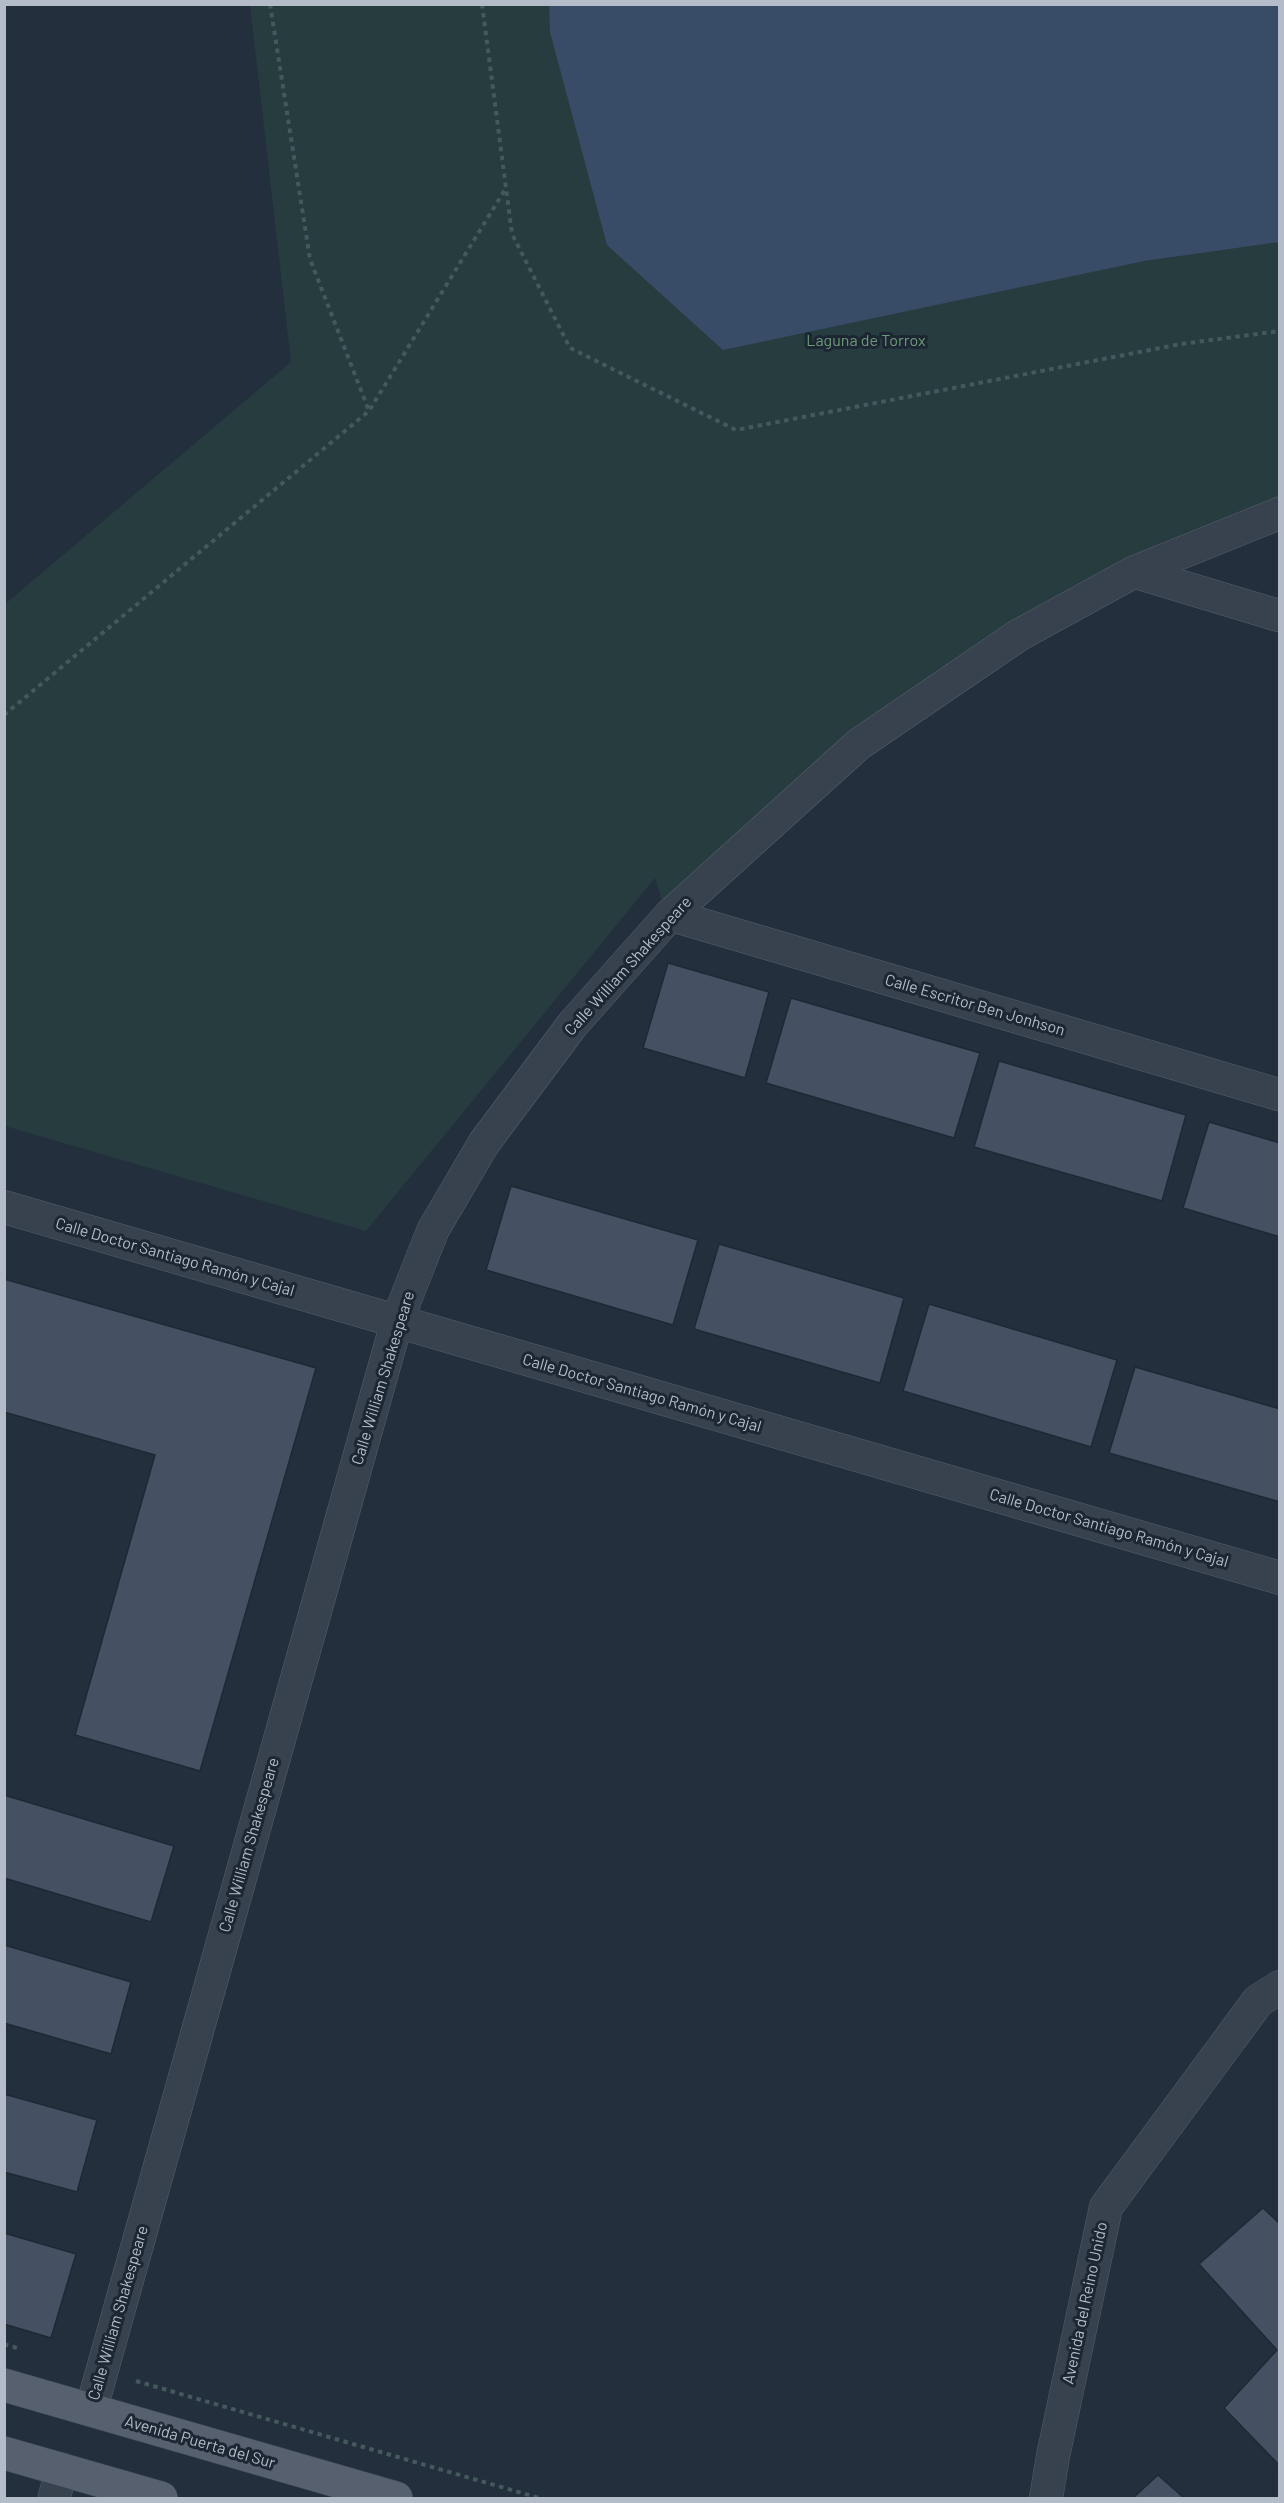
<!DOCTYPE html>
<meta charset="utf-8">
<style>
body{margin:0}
#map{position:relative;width:1284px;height:2503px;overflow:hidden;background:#242f3e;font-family:Barlow,sans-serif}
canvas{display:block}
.frame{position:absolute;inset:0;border:6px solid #b4bcc9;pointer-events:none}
</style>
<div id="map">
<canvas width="1284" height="2503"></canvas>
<div class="frame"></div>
</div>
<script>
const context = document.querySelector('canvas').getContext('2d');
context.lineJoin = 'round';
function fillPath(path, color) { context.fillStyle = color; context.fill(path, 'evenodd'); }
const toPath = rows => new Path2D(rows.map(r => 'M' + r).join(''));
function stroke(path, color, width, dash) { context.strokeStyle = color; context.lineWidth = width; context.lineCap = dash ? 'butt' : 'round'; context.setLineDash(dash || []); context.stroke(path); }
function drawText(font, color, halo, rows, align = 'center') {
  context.font = font + ' Barlow,sans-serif'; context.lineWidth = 6; context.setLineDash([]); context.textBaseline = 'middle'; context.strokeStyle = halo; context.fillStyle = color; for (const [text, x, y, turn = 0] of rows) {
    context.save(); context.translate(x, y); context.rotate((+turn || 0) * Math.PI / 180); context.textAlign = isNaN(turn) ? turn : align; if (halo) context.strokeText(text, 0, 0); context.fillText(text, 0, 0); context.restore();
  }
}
const green = toPath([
 [250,5,1279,5,1279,514,1139,565,857,748,668,921,655,878,366,1231,5,1126,4,605,291,362]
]);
const water = toPath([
 [549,5,1279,5,1279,242,1144,261,723,350,607,245,550,32]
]);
const building = toPath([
 [668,963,769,992,745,1078,643,1048,668,963],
 [791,998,980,1053,954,1138,766,1083,791,998],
 [999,1061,1186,1115,1162,1201,974,1147,999,1061],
 [1209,1122,1280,1143,1280,1237,1183,1208,1209,1122],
 [511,1186,698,1240,673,1325,486,1270,511,1186],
 [719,1244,904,1298,880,1383,694,1329,719,1244],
 [4,1279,316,1368,200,1771,75,1735,155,1455,4,1412,4,1279],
 [929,1304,1117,1360,1091,1447,903,1391,929,1304],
 [1135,1367,1280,1409,1280,1502,1109,1453,1135,1367],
 [4,1795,174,1846,151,1922,4,1878,4,1795],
 [4,1945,131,1982,111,2054,4,2023,4,1945],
 [4,2094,97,2120,77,2192,4,2172,4,2094],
 [1263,2208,1280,2224,1280,2466,1224,2408,1277,2350,1199,2264,1263,2208],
 [4,2233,76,2254,51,2338,4,2324,4,2233],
 [1158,2475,1184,2498,1133,2498,1158,2475]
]);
const path = toPath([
 [270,4,310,259,369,411],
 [482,4,512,234,570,348,736,430,1181,344,1280,331],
 [4,715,369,411,506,188],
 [4,2344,17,2348],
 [136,2381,539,2498]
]);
const minor = toPath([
 [1134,572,1280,616],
 [670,915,1280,1095],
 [91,2410,397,1321,433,1230,484,1143,573,1024,670,915,859,744,1019,635,1134,572,1280,513],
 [54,2498,62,2469]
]);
const tertiary = toPath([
 [4,1207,1280,1578],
 [1046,2498,1053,2456,1106,2207,1258,2001,1280,1987]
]);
const primary = toPath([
 [4,2385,396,2498],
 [4,2453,161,2498]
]);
const parkNames = [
 ["Laguna de Torrox",866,341]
];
const streetNames = [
 ["Calle William Shakespeare",628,966,-48],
 ["Calle Escritor Ben Jonhson",975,1005,16],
 ["Calle Doctor Santiago Ramón y Cajal",175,1257,16],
 ["Calle William Shakespeare",383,1378,-73],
 ["Calle Doctor Santiago Ramón y Cajal",642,1393,16],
 ["Calle Doctor Santiago Ramón y Cajal",1109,1528,16],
 ["Calle William Shakespeare",249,1845,-74],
 ["Avenida del Reino Unido",1085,2303,-78],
 ["Calle William Shakespeare",118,2313,-74],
 ["Avenida Puerta del Sur",200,2442,16]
];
fillPath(green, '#263c3f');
fillPath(water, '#394c67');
fillPath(building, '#455162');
stroke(building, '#1f2835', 1.5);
stroke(minor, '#565f6c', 33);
stroke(tertiary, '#565f6c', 34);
stroke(primary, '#414a57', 34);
stroke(path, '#44595c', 4, [4.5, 4.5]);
stroke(minor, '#38414e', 32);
stroke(tertiary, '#38414e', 33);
stroke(primary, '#56606e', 33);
drawText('16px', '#6b9a76', '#1d2633', parkNames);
drawText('16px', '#b4bcc9', '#1d2633', streetNames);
</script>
